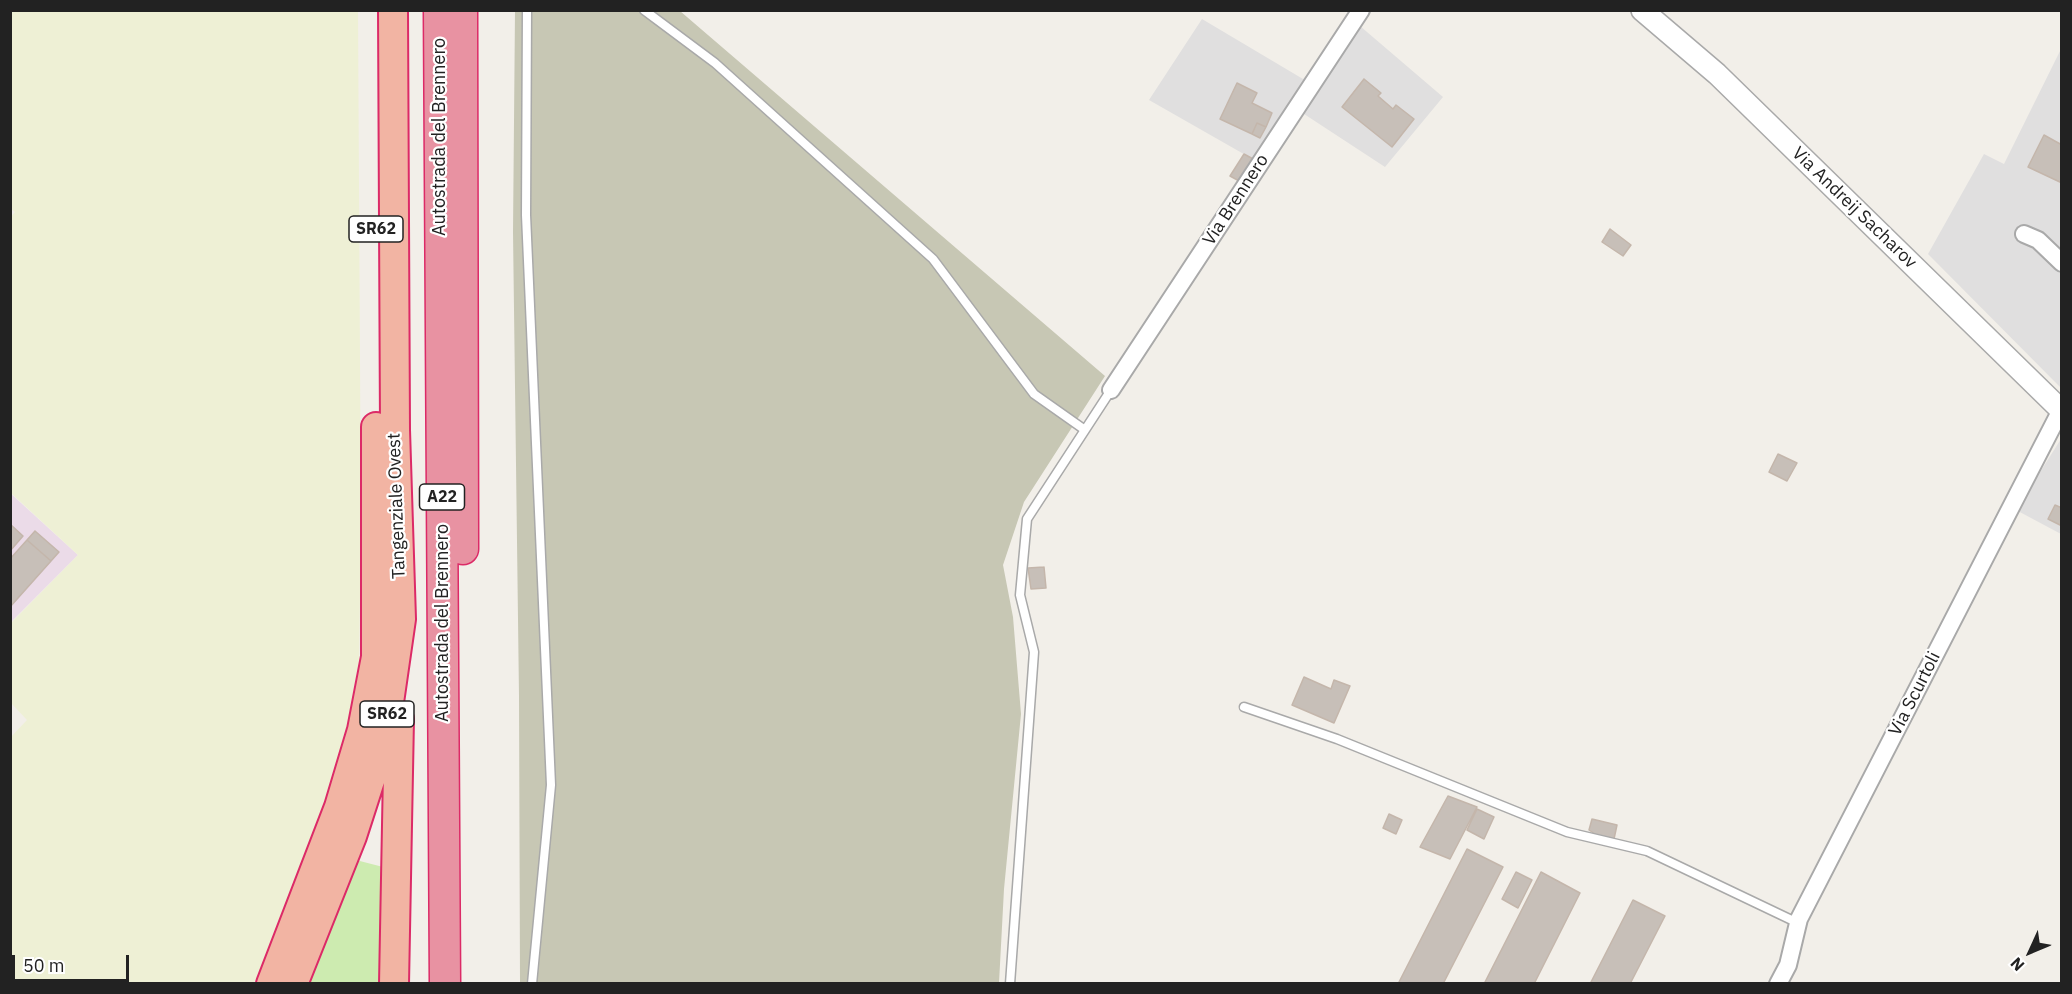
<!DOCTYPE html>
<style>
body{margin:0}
#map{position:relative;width:2072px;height:994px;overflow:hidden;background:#f2efe9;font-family:"IBM Plex Sans",sans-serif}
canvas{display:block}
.frame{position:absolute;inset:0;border:12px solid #222;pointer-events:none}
.north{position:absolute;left:2000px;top:922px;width:60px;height:60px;-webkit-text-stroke:4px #fff;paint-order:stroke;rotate:226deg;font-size:16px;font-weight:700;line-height:24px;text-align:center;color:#222}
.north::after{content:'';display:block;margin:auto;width:21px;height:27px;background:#222;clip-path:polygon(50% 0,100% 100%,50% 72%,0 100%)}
.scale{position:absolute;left:12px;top:955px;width:117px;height:27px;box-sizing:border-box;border:3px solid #222;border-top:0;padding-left:8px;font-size:18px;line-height:21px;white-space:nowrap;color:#222;-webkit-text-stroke:4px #fff;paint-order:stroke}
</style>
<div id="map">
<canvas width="2072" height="994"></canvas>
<div class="frame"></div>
<div class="north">N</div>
<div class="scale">50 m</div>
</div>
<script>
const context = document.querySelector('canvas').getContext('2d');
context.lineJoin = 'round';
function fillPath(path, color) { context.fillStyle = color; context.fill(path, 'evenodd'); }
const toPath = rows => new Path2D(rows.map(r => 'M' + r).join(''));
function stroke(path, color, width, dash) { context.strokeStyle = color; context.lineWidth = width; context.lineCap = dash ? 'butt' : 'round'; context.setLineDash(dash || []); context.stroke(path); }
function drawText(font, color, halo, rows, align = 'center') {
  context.font = font + ' "IBM Plex Sans",sans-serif'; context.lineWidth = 4.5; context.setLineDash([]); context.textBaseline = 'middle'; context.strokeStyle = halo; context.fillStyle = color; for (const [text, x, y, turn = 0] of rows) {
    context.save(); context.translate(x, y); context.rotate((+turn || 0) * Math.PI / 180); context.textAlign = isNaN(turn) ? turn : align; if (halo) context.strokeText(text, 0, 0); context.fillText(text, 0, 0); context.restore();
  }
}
const residential = toPath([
 [1202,19,1303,79,1360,26,1443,97,1385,167,1301,112,1256,161,1149,100],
 [2061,49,2061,388,1928,254,1984,154,2004,164],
 [2061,439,2061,534,2016,510]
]);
const industrial = toPath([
 [10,493,78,555,11,622,10,622]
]);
const construction = toPath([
 [515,11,680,11,1105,376,1024,502,1003,565,1013,617,1021,714,1004,889,999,983,520,983,519,696,513,232]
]);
const farmland = toPath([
 [11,11,358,11,361,534,359,661,348,721,330,793,318,819,286,911,254,983,11,983,10,738,27,720,11,703,11,623,78,555,11,493,10,218,15,212,10,208]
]);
const grass = toPath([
 [356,860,383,867,382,983,304,984]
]);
const building = toPath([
 [1364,79,1381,93,1378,96,1393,109,1396,105,1414,119,1392,147,1342,107,1364,79],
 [1237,83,1257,93,1252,103,1272,113,1266,127,1257,123,1252,134,1220,119,1237,83],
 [1257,123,1266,127,1260,138,1252,134,1257,123],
 [2044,135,2062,145,2062,183,2028,167,2044,135],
 [1244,154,1255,160,1241,182,1230,176,1244,154],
 [1610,229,1631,245,1623,256,1602,242,1610,229],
 [1778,454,1797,463,1787,481,1769,472,1778,454],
 [2055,505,2062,508,2062,526,2048,519,2055,505],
 [10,524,23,536,10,551,10,524],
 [35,531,59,552,51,561,27,540,35,531],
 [27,540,51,561,10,607,10,559,27,540],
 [1044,567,1046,588,1031,589,1028,568,1044,567],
 [1304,677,1331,689,1334,680,1350,686,1334,723,1292,705,1304,677],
 [1448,796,1477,807,1450,859,1420,847,1448,796],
 [1477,809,1494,817,1484,839,1467,830,1477,809],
 [1389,814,1402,820,1396,834,1383,828,1389,814],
 [1592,819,1617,825,1614,839,1598,836,1589,830,1592,819],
 [1467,849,1503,867,1443,984,1398,984,1467,849],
 [1516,872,1532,880,1518,908,1502,899,1516,872],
 [1541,872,1580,893,1534,984,1484,984,1541,872],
 [1633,900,1665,916,1630,984,1590,984,1633,900]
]);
const service = toPath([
 [527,10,526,215,551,785,532,984],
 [644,10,715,63,933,259,1034,394,1085,430],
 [1244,707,1337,739,1567,832,1647,851,1798,923],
 [1010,984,1034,652,1020,595,1027,519,1111,390]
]);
const minor = toPath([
 [2024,234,2038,240,2062,263],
 [1111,390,1361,10],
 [1778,984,1788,965,1799,919,2062,408]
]);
const tertiary = toPath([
 [1642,10,1717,74,2062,411]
]);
const trunk = toPath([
 [271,984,339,807,362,730,376,657,376,427],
 [293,984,352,836,384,737,401,619,395,430,393,10],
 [394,984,399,719]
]);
const motorway = toPath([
 [439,10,445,984],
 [462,10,463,549]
]);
const shields = [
 [376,229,54],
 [442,497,45],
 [387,714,54]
];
const shieldNames = [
 ["SR62",376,229],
 ["A22",442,497],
 ["SR62",387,714]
];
const streetNames = [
 ["Autostrada del Brennero",440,137,-90],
 ["Via Brennero",1236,200,-57],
 ["Via Andreij Sacharov",1854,208,44],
 ["Tangenziale Ovest",397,506,-92],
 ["Autostrada del Brennero",443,623,-90],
 ["Via Scurtoli",1915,694,-63]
];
fillPath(residential, '#e0dfdf');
fillPath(industrial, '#ebdbe8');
fillPath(construction, '#c7c7b4');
fillPath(farmland, '#eef0d5');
fillPath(grass, '#cdebb0');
fillPath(building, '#c7bfb8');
stroke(building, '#c4b6ab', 1.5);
stroke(service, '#a9a9a9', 11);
stroke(minor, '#a9a9a9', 20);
stroke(tertiary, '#a9a9a9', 24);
stroke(trunk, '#dc2a67', 32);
stroke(motorway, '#dc2a67', 33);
stroke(service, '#fff', 8);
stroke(minor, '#fff', 16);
stroke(tertiary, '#fff', 21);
stroke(trunk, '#f2b4a3', 28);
stroke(motorway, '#e892a2', 30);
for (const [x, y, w] of shields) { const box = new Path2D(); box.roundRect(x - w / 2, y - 13, w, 26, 4.5); context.fillStyle = '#fff'; context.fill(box); stroke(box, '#222', 1.5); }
drawText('bold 16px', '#222', null, shieldNames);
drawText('18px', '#222', '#fff', streetNames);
</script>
